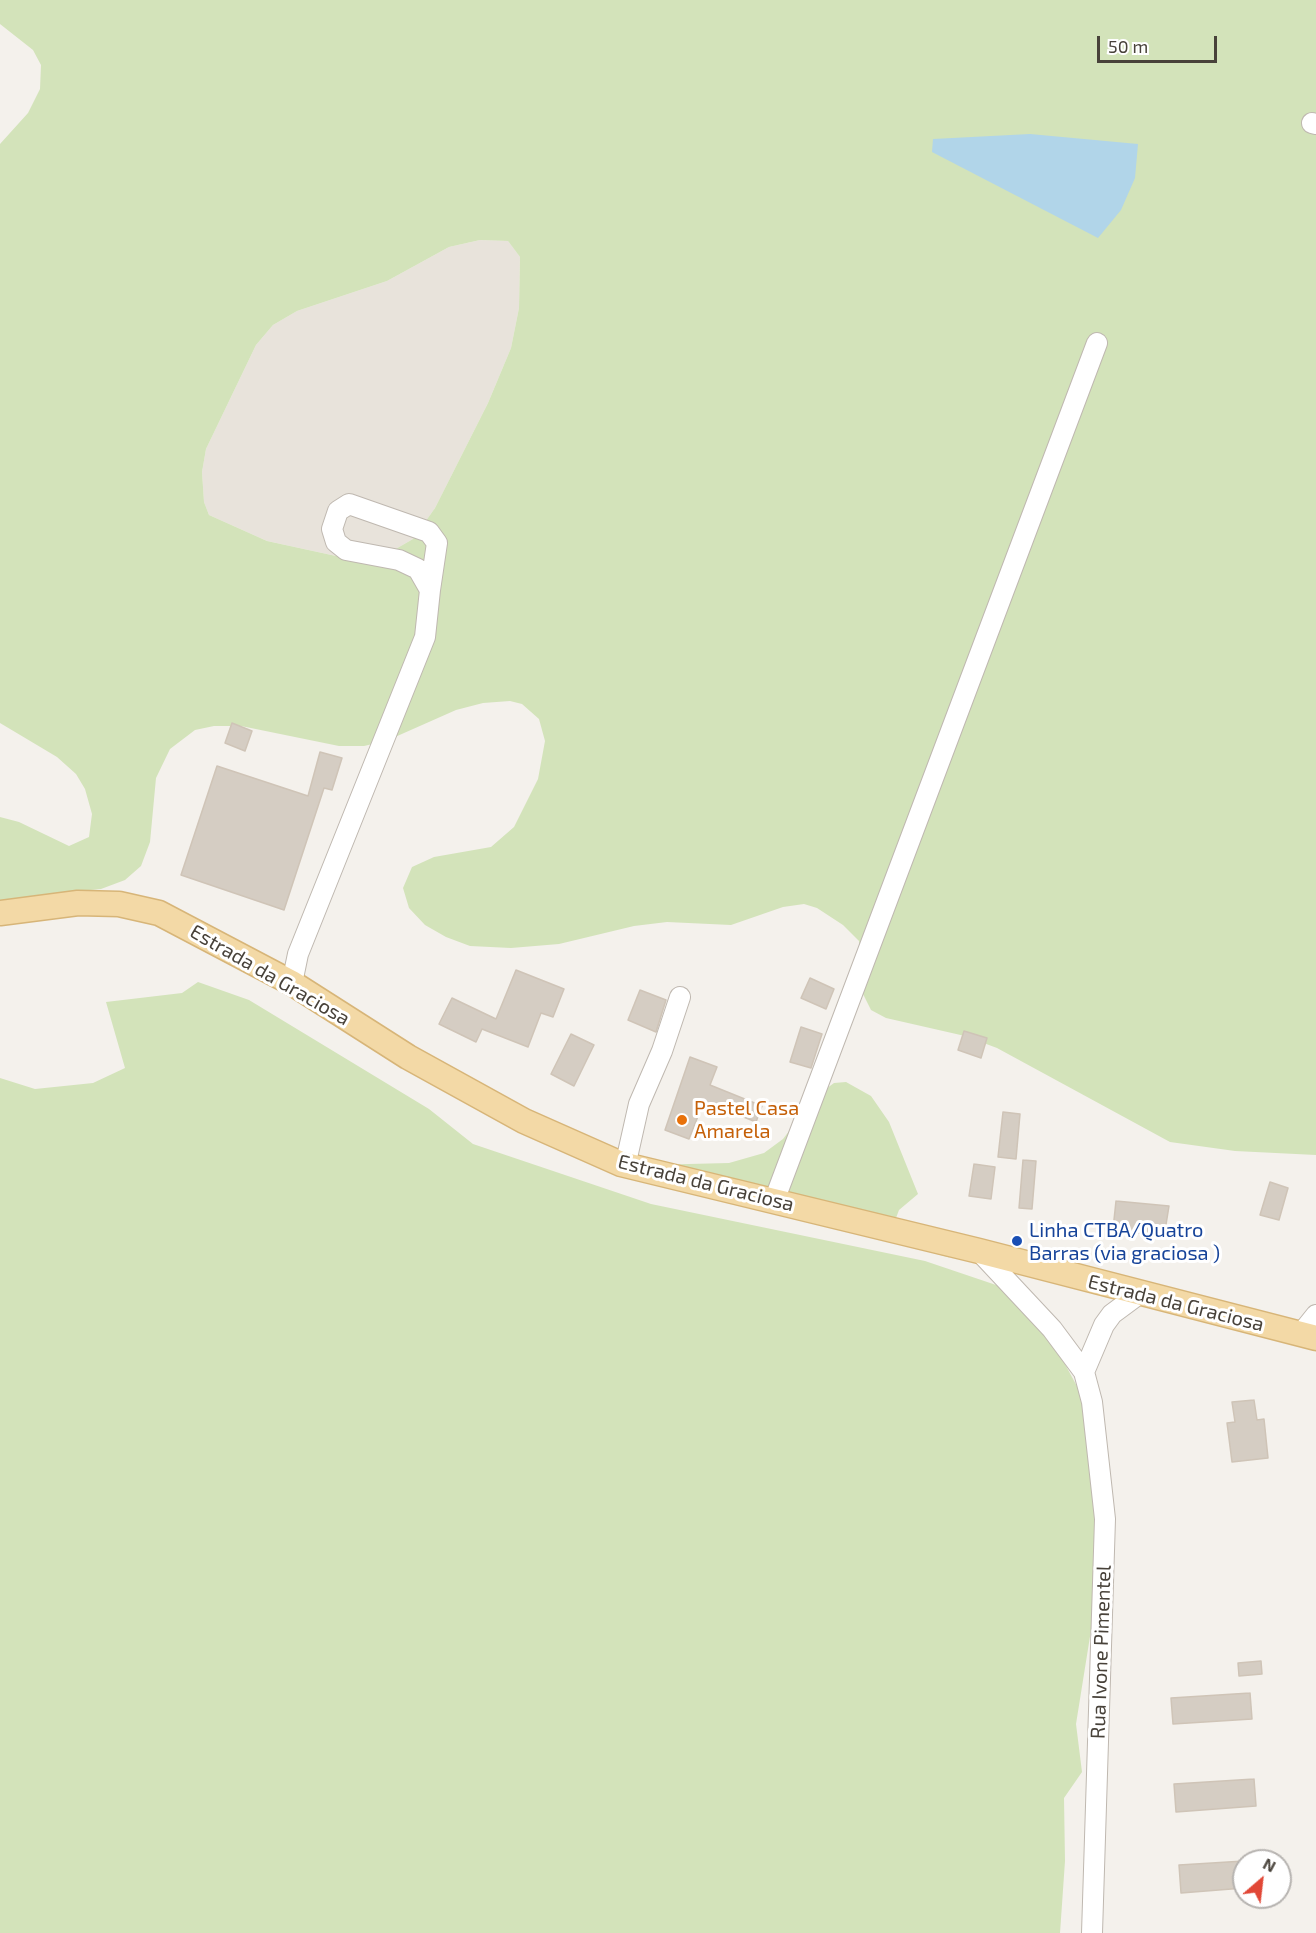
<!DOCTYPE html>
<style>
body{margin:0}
#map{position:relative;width:1316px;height:1933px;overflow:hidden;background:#f4f1ec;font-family:"Exo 2",sans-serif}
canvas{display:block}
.north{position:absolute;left:1232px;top:1849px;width:60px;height:60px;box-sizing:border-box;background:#fff;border:2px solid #b6b3b0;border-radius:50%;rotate:28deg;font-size:16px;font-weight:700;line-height:24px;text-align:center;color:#48423a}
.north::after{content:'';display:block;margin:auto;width:21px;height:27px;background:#e14736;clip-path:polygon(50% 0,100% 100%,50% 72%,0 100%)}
.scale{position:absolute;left:1097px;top:36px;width:120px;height:27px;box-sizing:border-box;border:3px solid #48423a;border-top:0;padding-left:8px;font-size:18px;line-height:21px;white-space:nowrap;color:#48423a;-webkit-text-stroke:4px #fff;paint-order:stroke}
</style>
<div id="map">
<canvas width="1316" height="1933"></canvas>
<div class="north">N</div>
<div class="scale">50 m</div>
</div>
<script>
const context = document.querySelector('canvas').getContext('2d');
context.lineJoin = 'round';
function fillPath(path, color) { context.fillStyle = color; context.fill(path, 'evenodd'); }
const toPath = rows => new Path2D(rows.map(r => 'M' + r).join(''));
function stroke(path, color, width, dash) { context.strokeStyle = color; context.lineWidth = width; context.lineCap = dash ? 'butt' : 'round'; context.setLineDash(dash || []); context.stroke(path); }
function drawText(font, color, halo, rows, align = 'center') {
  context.font = font + ' "Exo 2",sans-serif'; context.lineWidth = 6; context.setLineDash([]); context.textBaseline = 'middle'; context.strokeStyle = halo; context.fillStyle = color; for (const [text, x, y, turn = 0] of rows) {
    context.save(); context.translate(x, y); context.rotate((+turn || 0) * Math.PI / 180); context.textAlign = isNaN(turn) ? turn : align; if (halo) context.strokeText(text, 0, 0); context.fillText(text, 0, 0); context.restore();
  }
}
const residential = toPath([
 [480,240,508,241,520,257,519,308,511,348,488,403,435,508,413,539,387,554,336,556,267,541,209,515,204,502,202,472,206,449,256,345,273,325,297,311,387,281,449,247]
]);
const green = toPath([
 [0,0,1316,0,1316,1155,1235,1151,1170,1142,997,1048,965,1036,886,1018,871,1010,862,992,859,941,843,925,817,908,804,904,783,907,731,925,667,922,634,926,559,944,511,948,470,946,446,937,425,925,409,908,403,888,412,867,434,857,491,847,514,827,538,779,545,741,539,719,522,704,510,701,483,703,456,710,386,741,364,746,339,746,241,726,214,726,195,730,170,749,156,778,150,842,141,866,125,880,101,889,32,896,0,903,0,817,19,822,69,846,89,837,92,814,85,789,76,774,57,757,0,723,0,144,28,113,40,89,41,65,33,50,0,24],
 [480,240,508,241,520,257,519,308,511,348,488,403,435,508,413,539,387,554,336,556,267,541,209,515,204,502,202,472,206,449,256,345,273,325,297,311,387,281,449,247],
 [198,982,249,1000,429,1109,473,1144,651,1204,925,1261,999,1286,1046,1329,1079,1390,1096,1475,1100,1574,1076,1724,1082,1772,1064,1798,1065,1861,1060,1933,0,1933,0,1078,35,1089,93,1083,125,1068,106,1002,182,993],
 [846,1082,871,1096,889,1122,918,1194,899,1210,893,1226,898,1235,951,1258,761,1205,648,1165,729,1163,764,1153,783,1139,815,1097,834,1083]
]);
const water = toPath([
 [1030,134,1138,144,1135,178,1121,210,1098,238,932,152,933,139]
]);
const building = toPath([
 [232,723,252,731,245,751,225,743,232,723],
 [320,752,342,758,332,790,324,788,284,910,181,875,217,766,308,796,320,752],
 [516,970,564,989,553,1017,541,1013,528,1047,482,1029,476,1042,439,1024,452,998,496,1019,516,970],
 [810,978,834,989,826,1009,801,998,810,978],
 [640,990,666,1000,656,1032,628,1020,640,990],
 [801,1027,822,1034,811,1068,790,1062,801,1027],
 [964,1031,987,1038,981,1058,958,1050,964,1031],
 [571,1034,594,1045,574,1086,551,1074,571,1034],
 [690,1057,717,1067,710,1085,762,1106,756,1122,704,1101,689,1139,665,1130,690,1057],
 [1003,1112,1020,1114,1016,1159,998,1157,1003,1112],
 [1023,1160,1036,1161,1032,1209,1019,1208,1023,1160],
 [974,1164,995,1167,991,1199,969,1196,974,1164],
 [1270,1182,1288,1188,1279,1220,1260,1215,1270,1182],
 [1116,1201,1169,1206,1164,1237,1113,1229,1116,1201],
 [1254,1400,1257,1420,1264,1419,1268,1458,1232,1462,1227,1423,1235,1422,1232,1402,1254,1400],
 [1261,1661,1262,1674,1239,1676,1238,1663,1261,1661],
 [1250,1693,1252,1719,1173,1724,1171,1698,1250,1693],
 [1254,1779,1256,1806,1176,1812,1174,1784,1254,1779],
 [1244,1861,1244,1888,1181,1893,1179,1865,1244,1861]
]);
const minor = toPath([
 [1312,123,1316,124],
 [292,983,298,954,425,637,430,590,418,569,399,560,346,550,336,542,332,529,338,511,349,504,429,532,437,543,430,590],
 [621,1164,628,1153,639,1104,662,1051,680,997],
 [774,1201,1097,343],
 [979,1251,1052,1329,1084,1372,1092,1402,1105,1519,1092,1933],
 [1300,1335,1316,1315],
 [1084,1372,1104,1325,1112,1314,1139,1294]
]);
const major = toPath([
 [0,913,78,903,119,904,159,913,292,983,408,1057,524,1121,621,1164,979,1251,1316,1338]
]);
const markers = [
 [682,1120,6,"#e8710a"],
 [1017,1241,6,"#1a4fb4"]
];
const streetNames = [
 ["Estrada da Graciosa",270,975,30],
 ["Estrada da Graciosa",706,1183,14],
 ["Estrada da Graciosa",1176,1303,14],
 ["Rua Ivone Pimentel",1101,1652,-88]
];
const foodNames = [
 ["Pastel Casa",694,1108],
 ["Amarela",694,1131]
];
const transitNames = [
 ["Linha CTBA/Quatro",1029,1230],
 ["Barras (via graciosa )",1029,1253]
];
fillPath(residential, '#e8e3db');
fillPath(green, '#d3e3ba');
fillPath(water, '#b1d5e9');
fillPath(building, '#d5cdc3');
stroke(building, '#cfc4b7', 1.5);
stroke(minor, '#bfb8b0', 22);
stroke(major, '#d7b578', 27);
stroke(minor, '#fff', 20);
stroke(major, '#f3d9a6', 24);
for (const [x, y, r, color] of markers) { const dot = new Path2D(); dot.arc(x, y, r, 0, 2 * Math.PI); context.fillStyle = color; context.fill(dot); stroke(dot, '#fff', 2); }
drawText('20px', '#48423a', '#fff', streetNames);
drawText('20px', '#c56008', '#fff', foodNames, 'left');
drawText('20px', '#164399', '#fff', transitNames, 'left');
</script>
